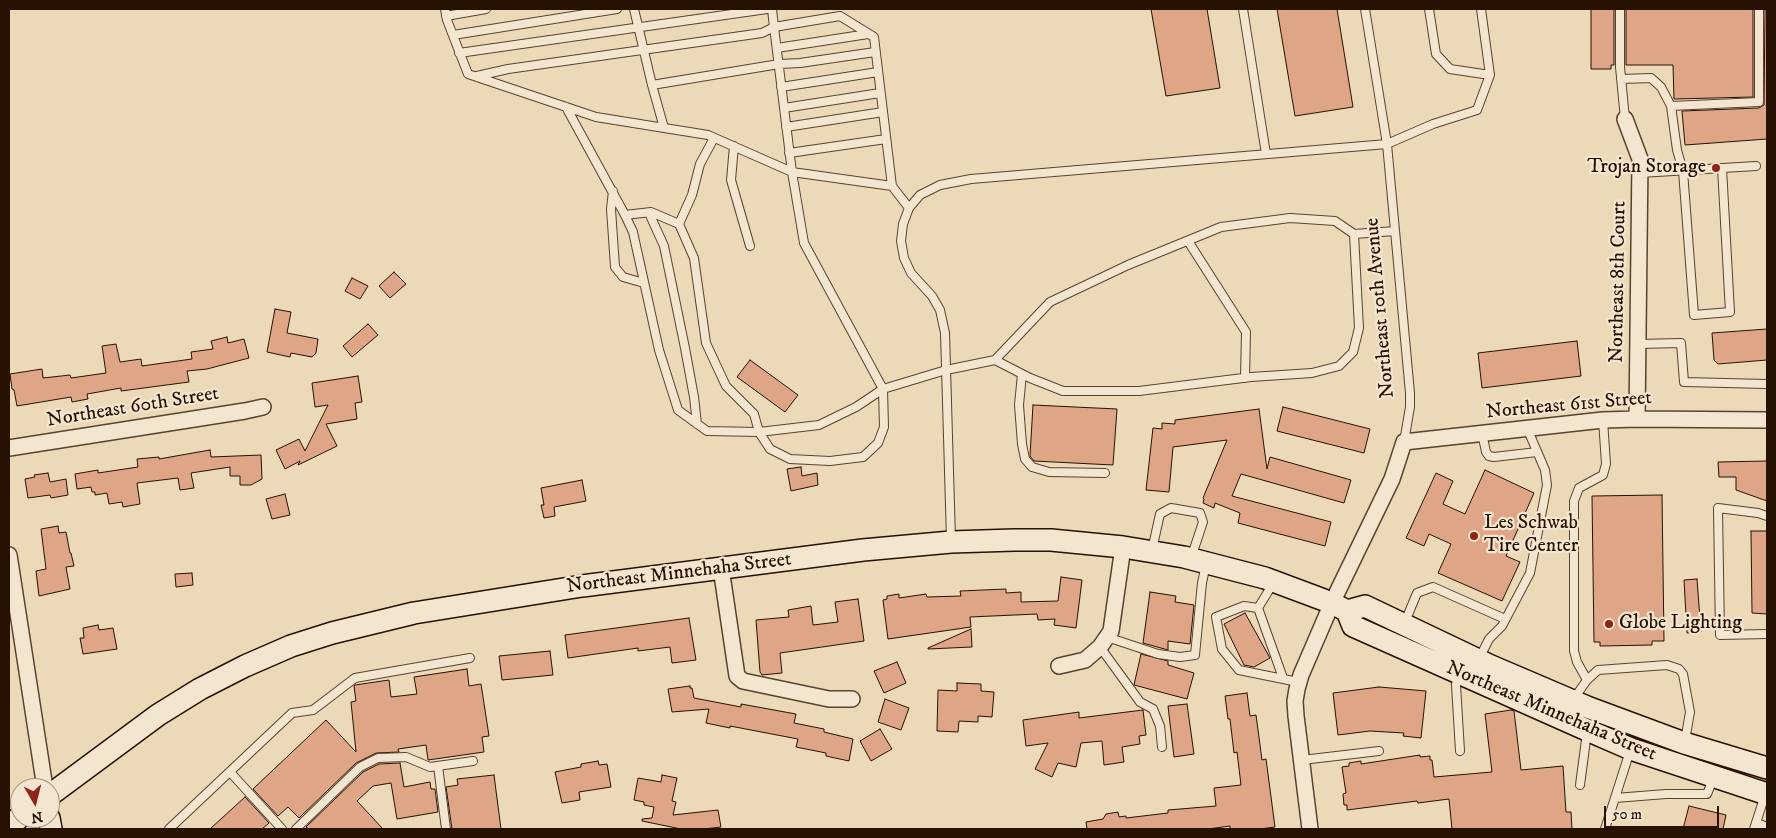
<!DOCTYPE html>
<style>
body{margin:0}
#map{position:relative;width:1776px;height:838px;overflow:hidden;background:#ebd9b7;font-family:"IM FELL DW Pica",serif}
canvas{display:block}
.frame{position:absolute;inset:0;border:10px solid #271102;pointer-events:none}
.north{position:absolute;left:10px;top:778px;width:50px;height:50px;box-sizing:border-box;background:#f2e6d0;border:1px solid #a1917e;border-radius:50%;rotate:172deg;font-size:14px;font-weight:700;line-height:20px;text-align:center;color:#271102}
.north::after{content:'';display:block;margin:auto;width:18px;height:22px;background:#8f2418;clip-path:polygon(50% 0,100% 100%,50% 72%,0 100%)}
.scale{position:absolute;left:1604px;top:806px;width:115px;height:22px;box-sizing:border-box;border:2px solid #271102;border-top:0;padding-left:6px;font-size:15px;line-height:18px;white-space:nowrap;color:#271102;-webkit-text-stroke:4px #f2e6d0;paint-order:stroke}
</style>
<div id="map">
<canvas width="1776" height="838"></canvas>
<div class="frame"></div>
<div class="north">N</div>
<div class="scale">50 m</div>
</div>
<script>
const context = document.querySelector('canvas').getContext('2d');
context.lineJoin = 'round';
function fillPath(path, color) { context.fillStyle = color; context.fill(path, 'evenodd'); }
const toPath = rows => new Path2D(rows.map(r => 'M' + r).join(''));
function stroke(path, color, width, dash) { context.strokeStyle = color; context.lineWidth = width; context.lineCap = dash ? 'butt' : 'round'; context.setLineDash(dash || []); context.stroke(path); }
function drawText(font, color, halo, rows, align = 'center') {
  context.font = font + ' "IM FELL DW Pica",serif'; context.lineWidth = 4.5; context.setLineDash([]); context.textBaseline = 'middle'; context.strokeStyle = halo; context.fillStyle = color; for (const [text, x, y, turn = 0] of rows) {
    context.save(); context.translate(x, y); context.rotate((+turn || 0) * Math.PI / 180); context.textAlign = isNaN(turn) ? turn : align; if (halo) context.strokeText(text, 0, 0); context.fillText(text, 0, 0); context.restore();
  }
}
const building = toPath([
 [1151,9,1207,9,1220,88,1166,96,1151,9],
 [1277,9,1337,9,1353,107,1295,116,1277,9],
 [1591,9,1614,9,1614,65,1611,65,1611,69,1591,69,1591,9],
 [1626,9,1753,9,1753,97,1674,99,1673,65,1626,65,1626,9],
 [1765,9,1767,9,1767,139,1685,145,1682,111,1759,108,1764,105,1765,9],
 [394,272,406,284,390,298,379,286,394,272],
 [352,278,368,286,360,299,345,291,352,278],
 [275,309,291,312,287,333,318,339,316,353,312,357,291,353,290,357,267,352,275,309],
 [368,324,378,335,352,357,343,346,368,324],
 [1767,329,1767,360,1718,364,1714,360,1712,333,1767,329],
 [227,337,228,343,244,339,249,358,207,369,187,371,189,382,121,391,121,388,87,394,88,399,72,402,71,397,17,406,14,390,12,389,10,374,42,369,43,378,70,375,71,378,106,373,102,346,116,344,120,362,141,359,142,366,192,359,191,352,213,349,211,341,227,337],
 [1577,341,1581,376,1482,388,1478,353,1577,341],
 [750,360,798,395,785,412,737,377,750,360],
 [358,376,362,402,355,403,357,419,326,424,337,446,298,465,300,461,285,469,276,450,299,439,305,451,328,405,315,407,312,383,358,376],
 [1033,405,1117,409,1113,465,1034,461,1030,456,1033,405],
 [1283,407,1370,429,1364,453,1277,431,1283,407],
 [1259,409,1267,469,1270,457,1351,480,1344,503,1241,474,1232,496,1331,522,1325,546,1238,523,1240,513,1215,503,1214,508,1203,503,1204,499,1203,498,1227,440,1173,447,1169,492,1146,490,1153,428,1162,429,1162,423,1175,424,1175,420,1259,409],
 [210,450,211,457,261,455,262,479,251,485,240,485,240,476,230,476,230,467,191,473,194,488,180,490,178,478,137,483,140,504,123,507,122,502,109,504,107,493,95,495,95,492,92,492,91,487,77,489,75,474,98,470,98,473,138,467,137,459,159,457,159,459,210,450],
 [1767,461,1767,501,1736,490,1736,477,1719,477,1718,462,1767,461],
 [801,467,802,476,817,473,818,485,791,491,787,469,801,467],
 [1485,470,1534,493,1506,556,1520,562,1502,601,1438,573,1451,544,1429,534,1424,546,1406,538,1436,473,1453,481,1443,504,1465,514,1485,470],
 [48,473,50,482,66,479,68,495,51,498,50,495,28,498,25,479,35,477,34,475,48,473],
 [582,480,586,501,554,507,555,516,544,518,541,505,544,505,541,488,582,480],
 [285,494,290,515,272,519,266,499,285,494],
 [1662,495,1664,641,1652,641,1652,645,1600,646,1600,642,1594,642,1592,496,1662,495],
 [58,526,59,533,66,532,70,553,71,553,74,566,66,567,70,589,39,596,36,571,46,569,41,529,58,526],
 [1751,531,1767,531,1767,614,1752,613,1751,531],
 [192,573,193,585,176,587,175,574,192,573],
 [1061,577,1082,580,1076,628,1054,625,1055,619,1038,620,1037,614,970,617,971,627,888,639,883,600,887,599,887,596,899,594,899,598,926,594,927,597,961,596,960,591,1006,589,1006,593,1021,592,1021,602,1058,601,1061,577],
 [1697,579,1701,632,1687,633,1684,580,1697,579],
 [1150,592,1176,596,1175,602,1194,605,1190,644,1168,641,1168,650,1143,643,1150,592],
 [858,599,864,641,780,653,782,673,762,675,760,672,756,620,789,617,788,610,811,606,813,625,838,622,835,602,858,599],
 [1245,613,1270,658,1254,667,1244,665,1224,624,1245,613],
 [689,618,696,660,672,663,670,647,638,651,638,648,568,658,565,635,689,618],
 [98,625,99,630,113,628,117,649,83,654,80,638,84,638,83,628,98,625],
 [971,629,972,647,928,649,928,648,971,629],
 [550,651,553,675,502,680,499,656,550,651],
 [1141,654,1168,661,1168,665,1194,673,1187,699,1134,685,1141,654],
 [897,662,906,683,884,693,874,671,897,662],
 [467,669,469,686,481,684,489,736,482,737,484,752,428,760,426,745,398,749,399,752,376,753,356,763,299,818,288,807,278,816,253,789,326,720,356,752,351,702,356,701,354,686,355,685,389,680,391,697,417,694,414,677,467,669],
 [957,683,981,684,981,691,994,692,992,717,978,716,978,722,959,721,958,732,937,731,938,690,957,691,957,683],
 [690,686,690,688,692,688,694,698,741,707,741,704,796,714,794,723,824,729,824,732,853,739,849,761,826,756,826,753,796,747,798,739,730,726,730,728,706,723,709,709,672,712,668,689,690,686],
 [1379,687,1426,691,1421,738,1403,736,1404,733,1370,731,1338,735,1333,693,1379,687],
 [1247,693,1250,716,1256,715,1262,760,1266,759,1275,827,1260,829,1230,829,1230,826,1208,829,1087,829,1086,822,1103,819,1106,814,1118,812,1119,817,1126,816,1126,818,1168,813,1168,810,1216,806,1214,788,1241,785,1237,752,1234,753,1230,719,1228,719,1225,696,1247,693],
 [885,699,909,708,901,730,878,722,885,699],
 [1187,704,1194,754,1174,757,1168,706,1187,704],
 [1143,710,1146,735,1139,736,1140,744,1122,747,1124,762,1104,765,1102,741,1081,743,1076,767,1058,763,1052,777,1035,769,1048,743,1026,746,1023,720,1079,712,1079,718,1143,710],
 [1511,710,1514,711,1521,770,1563,766,1566,812,1571,812,1572,829,1452,829,1449,799,1418,803,1417,801,1347,810,1347,805,1344,805,1343,794,1346,793,1342,767,1349,766,1349,763,1361,761,1361,764,1420,755,1420,757,1430,756,1430,760,1432,760,1434,777,1492,772,1485,714,1511,710],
 [880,729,892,749,871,761,860,741,880,729],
 [598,761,599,765,607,764,611,787,579,792,580,800,562,803,555,772,581,767,581,764,598,761],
 [400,763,404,787,430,782,431,789,435,789,438,812,397,819,391,783,373,786,357,801,383,829,309,829,306,827,363,772,379,764,400,763],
 [494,775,501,829,452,829,446,787,458,785,457,779,494,775],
 [662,775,677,778,672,801,676,802,673,815,718,810,721,827,704,829,681,829,642,821,642,819,652,818,654,807,644,805,644,802,634,800,638,778,661,782,662,775],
 [245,797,269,823,262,829,210,829,245,797],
 [1689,806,1726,815,1723,829,1683,829,1689,806]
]);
const lane = toPath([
 [445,9,447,20,468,74,596,117,708,135,792,172,804,243,883,389,946,370,995,360,1030,378,1063,391,1139,391,1251,377,1312,373,1339,366,1353,352,1359,328,1354,234,1395,231],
 [634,9,652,85,779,64,800,63,875,52],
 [1243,9,1266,154],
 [1365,9,1387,144,1410,393,1410,407,1404,442],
 [1429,9,1436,54,1450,69,1490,75],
 [1620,9,1620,67,1625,119],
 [446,16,486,9],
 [453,35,617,9],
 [777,48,868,34],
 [459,53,767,9],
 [477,76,508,69,762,33,774,27,772,9],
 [1621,79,1651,78,1661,87,1671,106,1759,102,1759,9],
 [652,85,664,128],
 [781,87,878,72],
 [1671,106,1677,150,1683,171,1694,315,1730,312,1722,168],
 [566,107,625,215,633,232,659,350,678,410,707,431,759,432,819,425,856,407,883,389],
 [784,108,880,93],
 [786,127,883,112],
 [734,146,731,180,750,246],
 [789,153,886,139],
 [1640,173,1756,166],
 [892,186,792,172,774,27,840,16,874,37,892,186,909,208],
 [613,191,611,209,615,267,623,277,644,283],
 [649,213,664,246,685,348,694,397,697,424],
 [625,215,651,212,679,224,694,258,706,343,726,386,754,414,759,432,770,449,790,459,830,461,863,457,878,443,884,427,883,389],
 [679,224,692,195,700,164,714,138],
 [1188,241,1246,332,1245,378],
 [1638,344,1681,343,1684,382,1767,384],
 [995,360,1050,302,1128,265,1221,227,1290,218,1335,221,1354,234],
 [1022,374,1019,405,1022,444,1025,459,1032,467,1049,472,1105,473],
 [1482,433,1486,452,1489,456,1494,457,1537,452],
 [1767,516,1758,513,1718,508,1720,635,1767,634],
 [951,540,945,333,940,310,932,296,911,273,904,258,901,241,903,224,909,208,920,195,940,185,971,179,1387,144,1433,124,1477,110,1490,75,1481,9],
 [1152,550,1160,514,1171,508,1200,513,1203,522,1191,558],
 [1258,608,1244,606,1216,617,1222,649,1239,670,1298,682],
 [1258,608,1283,678],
 [1258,608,1274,582],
 [1405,622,1417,593,1433,587,1505,619],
 [1107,637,1158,654,1180,657,1195,655,1202,583,1206,564],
 [1100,647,1140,702,1153,709,1160,726,1162,747],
 [1479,659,1489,639,1502,626,1530,573,1547,485,1545,470,1527,428],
 [1457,675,1456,685,1460,751],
 [1587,680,1577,662,1574,651,1574,501,1579,488,1603,475,1606,464,1603,420],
 [1573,700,1587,680,1598,670,1667,665,1679,669,1683,674,1690,712,1685,741],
 [1302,760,1379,751],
 [438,766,446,829],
 [230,772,282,829],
 [1580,785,1587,732],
 [1615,798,1666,794,1707,794,1714,777],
 [1757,823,1767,827],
 [169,829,292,713,313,710,355,678,470,658],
 [296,829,360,767,378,758,406,757,430,767,473,761],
 [1605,829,1630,751],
 [1754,829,1765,795]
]);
const street = toPath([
 [1625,119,1640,159,1637,419],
 [9,448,245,411,263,407],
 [9,555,45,788],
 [721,568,737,676,743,681,829,699,852,699],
 [1059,666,1085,660,1100,647,1111,631,1123,547],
 [1310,829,1296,716,1295,701,1297,689,1301,675,1332,603,1392,479,1404,442,1603,420,1637,419,1767,420]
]);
const secondary = toPath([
 [1347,611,1365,606,1491,666,1587,707,1684,743,1767,768],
 [50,795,158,715,200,689,245,666,291,646,332,633,414,613,582,586,863,550,951,542,1014,540,1051,540,1123,547,1184,557,1265,578,1332,603,1347,611,1353,626,1587,730,1631,749,1767,794],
 [49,818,51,829],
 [9,826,20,817]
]);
const markers = [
 [1716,168,5,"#8f2418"],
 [1474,536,5,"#8f2418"],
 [1609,624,5,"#8f2418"]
];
const poiNames = [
 ["Trojan Storage",1706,168,"right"],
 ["Les Schwab",1484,524],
 ["Tire Center",1484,547],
 ["Globe Lighting",1619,624]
];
const streetNames = [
 ["Northeast 8th Court",1619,282,-89],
 ["Northeast 10th Avenue",1381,308,-95],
 ["Northeast 61st Street",1569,406,-5],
 ["Northeast 60th Street",133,408,-9],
 ["Northeast Minnehaha Street",679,574,-7],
 ["Northeast Minnehaha Street",1551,712,23]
];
fillPath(building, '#dea587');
stroke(building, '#271102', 1);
stroke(lane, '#58432f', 10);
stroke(street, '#58432f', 18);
stroke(secondary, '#271102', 24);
stroke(lane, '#f2e6d0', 8);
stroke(street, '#f2e6d0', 15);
stroke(secondary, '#f2e6d0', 21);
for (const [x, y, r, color] of markers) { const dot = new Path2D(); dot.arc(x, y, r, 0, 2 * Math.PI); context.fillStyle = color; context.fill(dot); stroke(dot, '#f2e6d0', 2); }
drawText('20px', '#271102', '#f2e6d0', poiNames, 'left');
drawText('20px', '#271102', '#f2e6d0', streetNames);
</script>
